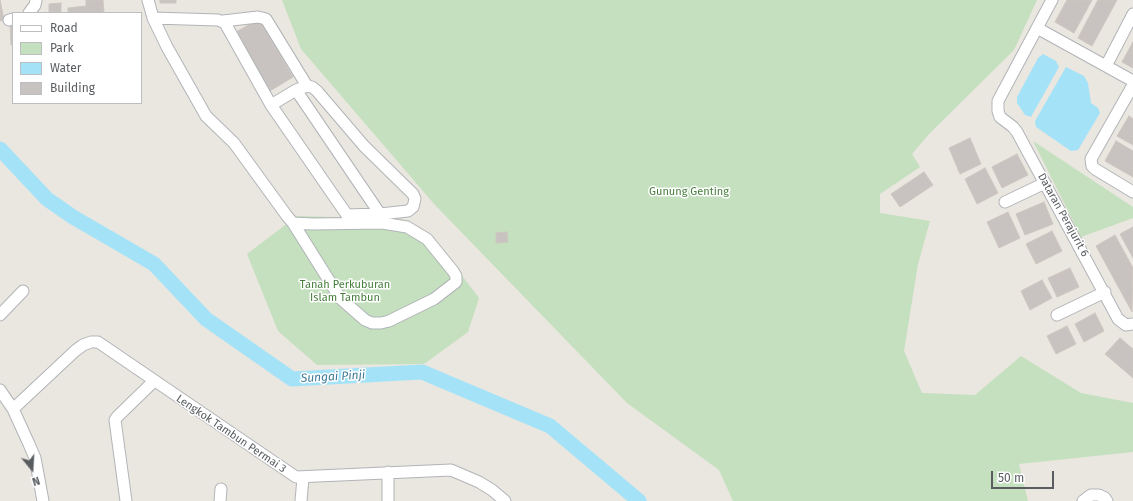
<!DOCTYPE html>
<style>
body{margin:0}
#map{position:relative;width:1133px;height:501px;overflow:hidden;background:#eae6e0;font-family:"Fira Sans",sans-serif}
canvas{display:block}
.legend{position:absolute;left:12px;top:12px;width:130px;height:92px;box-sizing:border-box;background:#fff;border:1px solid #bdbebf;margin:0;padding:5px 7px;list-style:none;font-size:12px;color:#595d60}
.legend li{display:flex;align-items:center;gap:8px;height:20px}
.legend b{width:20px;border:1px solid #bdbebf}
.north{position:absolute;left:12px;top:449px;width:40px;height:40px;-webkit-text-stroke:3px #fff;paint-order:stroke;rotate:162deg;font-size:11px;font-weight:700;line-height:16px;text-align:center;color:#595d60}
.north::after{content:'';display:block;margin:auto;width:14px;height:18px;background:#595d60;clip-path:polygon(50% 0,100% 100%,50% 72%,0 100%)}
.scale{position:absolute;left:991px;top:471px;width:63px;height:18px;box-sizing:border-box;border:2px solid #595d60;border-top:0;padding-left:5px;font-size:12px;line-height:14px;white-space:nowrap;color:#595d60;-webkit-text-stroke:3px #fff;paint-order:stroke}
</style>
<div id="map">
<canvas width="1133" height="501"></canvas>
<ul class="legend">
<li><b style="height:5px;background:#fff"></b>Road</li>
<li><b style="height:11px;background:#c5e0be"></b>Park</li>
<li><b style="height:11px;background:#a4e3f7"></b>Water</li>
<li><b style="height:11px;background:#c8c3c0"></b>Building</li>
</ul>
<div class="north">N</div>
<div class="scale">50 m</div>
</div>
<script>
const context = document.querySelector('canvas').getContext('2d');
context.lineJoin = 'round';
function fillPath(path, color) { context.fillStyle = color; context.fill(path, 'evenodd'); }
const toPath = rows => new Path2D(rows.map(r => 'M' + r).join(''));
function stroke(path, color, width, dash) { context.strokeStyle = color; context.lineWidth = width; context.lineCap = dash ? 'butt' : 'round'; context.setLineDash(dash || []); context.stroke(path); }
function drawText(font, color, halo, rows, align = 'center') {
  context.font = font + ' "Fira Sans",sans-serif'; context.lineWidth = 3; context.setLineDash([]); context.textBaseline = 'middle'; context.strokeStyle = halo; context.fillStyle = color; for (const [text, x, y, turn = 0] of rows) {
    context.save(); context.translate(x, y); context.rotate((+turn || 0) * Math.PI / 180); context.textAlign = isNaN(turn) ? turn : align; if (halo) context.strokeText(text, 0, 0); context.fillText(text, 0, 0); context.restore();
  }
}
const green = toPath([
 [282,0,1037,0,1014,50,929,134,912,154,920,167,880,194,880,213,930,221,918,264,904,351,922,393,975,395,1021,356,1081,393,1133,403,1133,452,1019,464,1028,501,733,501,719,470,627,403,435,205,301,49],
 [1033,141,1133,207,1133,218,1081,237],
 [297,216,401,219,434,239,479,298,468,332,424,364,317,365,278,331,247,254]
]);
const water = toPath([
 [1043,54,1056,61,1059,67,1031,117,1025,115,1017,103,1017,97,1038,58],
 [1066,67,1084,76,1088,83,1091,103,1098,108,1100,113,1078,150,1071,151,1036,127,1035,121]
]);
const river = toPath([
 [0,149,47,199,73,217,154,264,206,319,292,379,422,372,550,426,639,501]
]);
const building = toPath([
 [0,0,4,20,0,21,0,0],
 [86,0,103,0,104,13,68,13,68,8,86,6,86,0],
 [160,0,176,0,176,3,160,3,160,0],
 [1067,0,1092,0,1074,33,1055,22,1067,0],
 [1098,0,1117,0,1092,46,1078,38,1098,0],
 [61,3,61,13,49,13,49,4,61,3],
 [259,19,293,77,270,91,236,32,259,19],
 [10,23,13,23,13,45,11,45,10,23],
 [1133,42,1133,68,1122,62,1133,42],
 [1129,116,1133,119,1133,145,1117,136,1129,116],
 [970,138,981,164,960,174,949,148,970,138],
 [1116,141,1133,151,1133,177,1105,161,1116,141],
 [1017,154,1028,175,1002,188,992,167,1017,154],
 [985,168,998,193,977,204,965,179,985,168],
 [924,172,933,185,900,207,891,194,924,172],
 [1044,202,1053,224,1025,235,1016,214,1044,202],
 [1008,212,1020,238,999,248,987,222,1008,212],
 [1133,227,1133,258,1120,234,1133,227],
 [1052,231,1062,251,1036,264,1026,244,1052,231],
 [507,232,508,242,496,243,496,233,507,232],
 [1115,235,1133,268,1132,312,1096,246,1115,235],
 [1070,268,1079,287,1057,297,1048,278,1070,268],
 [1042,280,1052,298,1030,310,1021,291,1042,280],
 [1095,313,1104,331,1084,342,1075,324,1095,313],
 [1067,326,1076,344,1056,354,1047,336,1067,326],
 [1120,338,1133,349,1133,378,1105,354,1120,338]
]);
const minor = toPath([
 [148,0,153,18,167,47,206,116,234,143,287,216,293,223,313,224,382,223,407,227,427,239,453,271,456,276,456,282,434,299,389,321,381,323,372,323,365,320,340,298,293,223],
 [1052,0,998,101,998,111,1000,117,1013,127,1017,132,1118,319,1126,325,1133,324],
 [29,13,35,5,36,0],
 [153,18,218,20,225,23,271,105,347,215,380,214,408,211,413,207,415,199,413,194,364,146,317,91,312,87,307,86,296,90,271,105],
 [9,20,13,19],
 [223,21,258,17,266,19,307,86],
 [1037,28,1133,81],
 [1106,66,1133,14],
 [1133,85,1091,159,1092,166,1095,169,1133,192],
 [296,90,380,214],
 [1005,202,1045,183],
 [0,315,23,291],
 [1057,315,1105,292],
 [0,390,13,409,29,444,35,458,43,501],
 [13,409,75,351,83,345,91,342,98,342,296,477,451,470,479,482,492,490,505,501],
 [126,501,115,420,117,417,154,381],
 [220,501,221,489],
 [301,501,303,478],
 [388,501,388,472],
 [1083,501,1091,495,1099,495,1105,498,1107,501]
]);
const parkNames = [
 ["Gunung Genting",689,192],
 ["Tanah Perkuburan",345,285],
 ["Islam Tambun",345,298]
];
const streetNames = [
 ["Dataran Perajurit 6",1063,215,61],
 ["Lengkok Tambun Permai 3",231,434,34]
];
const waterNames = [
 ["Sungai Pinji",333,377,-3]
];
fillPath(green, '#c5e0be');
fillPath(water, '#a4e3f7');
stroke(river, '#a4e3f7', 15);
fillPath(building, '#c8c3c0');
stroke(building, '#cec7bf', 1);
stroke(minor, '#b1b4b7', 13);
stroke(minor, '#fff', 11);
drawText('11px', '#457d3b', '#fff', parkNames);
drawText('11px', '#595d60', '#fff', streetNames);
drawText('italic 12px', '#3f7a96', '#fff', waterNames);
</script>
